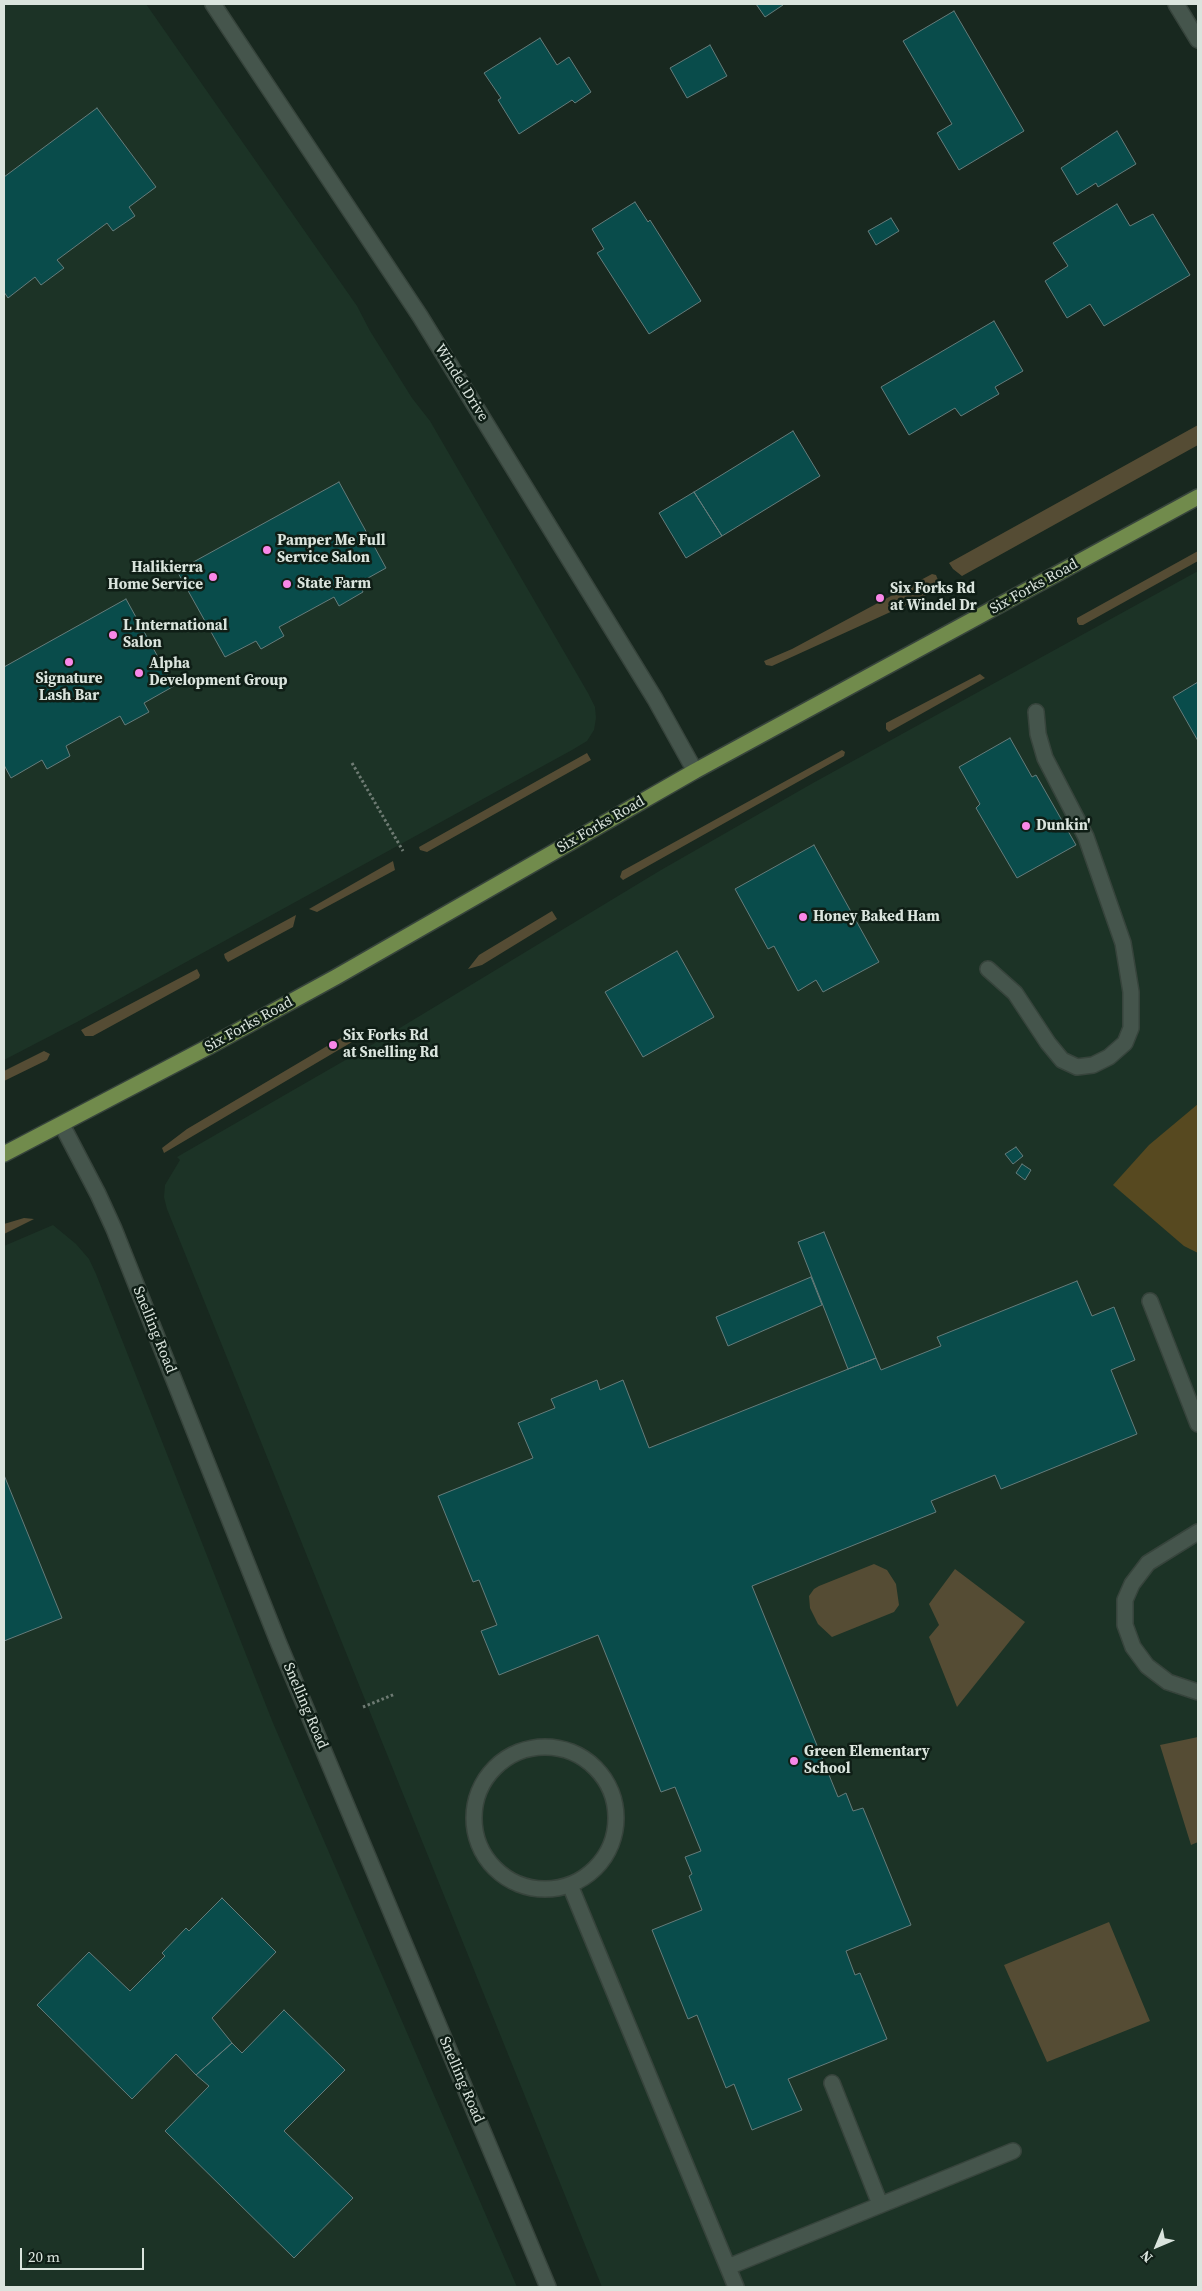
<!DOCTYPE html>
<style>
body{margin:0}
#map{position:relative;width:1202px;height:2291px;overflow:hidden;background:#18281f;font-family:"Source Serif 4",serif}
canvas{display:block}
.frame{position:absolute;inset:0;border:5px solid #dae4dd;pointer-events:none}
.north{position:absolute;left:1132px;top:2221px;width:50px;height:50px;-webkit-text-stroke:4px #0f1e16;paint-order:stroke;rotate:225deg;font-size:14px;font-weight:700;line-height:20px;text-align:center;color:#dae4dd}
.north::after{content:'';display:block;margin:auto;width:18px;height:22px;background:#dae4dd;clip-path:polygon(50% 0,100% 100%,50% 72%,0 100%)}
.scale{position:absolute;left:20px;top:2248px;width:124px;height:22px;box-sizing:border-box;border:2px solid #dae4dd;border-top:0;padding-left:6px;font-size:15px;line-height:18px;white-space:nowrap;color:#dae4dd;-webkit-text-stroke:4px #0f1e16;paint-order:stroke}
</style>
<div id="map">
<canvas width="1202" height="2291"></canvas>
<div class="frame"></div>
<div class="north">N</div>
<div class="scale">20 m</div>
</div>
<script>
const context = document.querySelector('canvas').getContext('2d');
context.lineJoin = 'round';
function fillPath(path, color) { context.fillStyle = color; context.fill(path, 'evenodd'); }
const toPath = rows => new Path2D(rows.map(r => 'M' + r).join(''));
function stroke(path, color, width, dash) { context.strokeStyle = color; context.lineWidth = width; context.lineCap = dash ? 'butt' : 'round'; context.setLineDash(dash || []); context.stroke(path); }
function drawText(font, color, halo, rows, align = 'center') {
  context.font = font + ' "Source Serif 4",serif'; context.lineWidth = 5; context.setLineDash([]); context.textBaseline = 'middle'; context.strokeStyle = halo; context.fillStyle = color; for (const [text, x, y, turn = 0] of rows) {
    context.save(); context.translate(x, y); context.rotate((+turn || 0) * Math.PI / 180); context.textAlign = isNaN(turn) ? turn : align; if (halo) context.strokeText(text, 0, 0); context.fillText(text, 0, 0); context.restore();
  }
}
const built = toPath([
 [4,4,146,4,357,306,370,331,412,398,430,421,588,693,595,707,596,718,594,730,587,741,572,750,77,1022,4,1060],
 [1198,571,1198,2287,602,2287,167,1209,164,1197,165,1185,180,1160,177,1157,375,1043,661,870,813,783],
 [53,1225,76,1244,89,1259,96,1274,273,1723,517,2287,4,2287,4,1246]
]);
const green = toPath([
 [1198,425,1198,445,962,576,953,569,949,563],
 [1198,551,1198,561,1083,625,1079,625,1077,622,1077,618],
 [932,574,936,575,940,585,937,589,919,599,772,666,766,665,764,661,792,649],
 [980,674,985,678,889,732,886,729,886,723],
 [842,750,845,752,844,756,623,880,620,877,622,871],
 [587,753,591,760,427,852,420,850,419,847],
 [393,861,395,870,317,912,309,909],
 [552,911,557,919,482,965,468,969,479,955],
 [296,915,293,927,228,962,225,958,224,954],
 [197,969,200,975,199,978,93,1036,85,1036,81,1030],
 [352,1033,352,1042,164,1153,162,1148,187,1129,344,1036],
 [44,1051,50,1054,47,1060,4,1081,4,1071],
 [24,1218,34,1219,4,1234,4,1224],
 [874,1564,887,1570,896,1584,899,1605,894,1612,832,1637,818,1624,810,1608,809,1596,814,1589,819,1586],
 [955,1569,1025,1622,957,1707,929,1637,939,1625,929,1604],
 [1198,1737,1198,1842,1191,1845,1160,1745],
 [1109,1922,1150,2021,1047,2062,1004,1965]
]);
const forest = toPath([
 [1198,1104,1198,1253,1184,1246,1113,1185,1149,1145]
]);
const building = toPath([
 [756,4,782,4,783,5,765,17,756,4],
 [954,11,1024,131,959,170,937,133,952,124,903,41,954,11],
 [540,38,557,65,569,57,591,92,575,103,572,100,519,134,498,100,501,98,484,73,540,38],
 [710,45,727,76,687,98,670,68,710,45],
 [97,108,156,187,129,207,135,216,113,231,107,223,57,260,64,268,41,285,35,277,8,298,4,292,4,177,97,108],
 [1117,131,1136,164,1098,187,1096,183,1077,195,1061,168,1117,131],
 [635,202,648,222,650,220,701,301,649,334,597,253,604,249,592,229,635,202],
 [1117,204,1130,226,1153,214,1190,275,1104,326,1090,304,1067,318,1045,281,1068,266,1053,243,1117,204],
 [891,218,899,231,876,245,868,231,891,218],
 [994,321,1023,371,995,387,999,394,961,416,955,408,909,435,881,387,994,321],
 [793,431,820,476,722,536,694,492,793,431],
 [339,482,386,568,359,583,363,592,339,606,334,597,279,627,284,636,261,649,256,641,225,657,177,571,339,482],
 [694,492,722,536,686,558,659,513,694,492],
 [126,599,174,686,144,703,149,712,125,725,120,716,66,746,70,756,47,769,42,760,11,778,4,765,4,667,126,599],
 [1198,682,1198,741,1173,697,1198,682],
 [1010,738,1032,777,1036,775,1076,845,1017,878,976,808,980,804,959,767,1010,738],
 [814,845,879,962,823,992,816,980,798,991,774,946,768,949,735,889,814,845],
 [677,951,714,1017,643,1057,605,992,677,951],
 [1016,1147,1023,1156,1013,1164,1005,1154,1016,1147],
 [1022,1164,1031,1170,1025,1180,1016,1173,1022,1164],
 [824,1232,876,1358,848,1369,798,1242,824,1232],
 [811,1277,822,1305,728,1346,716,1317,811,1277],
 [1077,1281,1092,1316,1114,1307,1135,1360,1111,1370,1137,1434,1001,1489,995,1475,931,1501,936,1512,752,1586,838,1797,846,1793,853,1811,863,1808,911,1925,846,1951,855,1975,860,1973,887,2039,788,2079,802,2110,752,2130,734,2084,726,2088,697,2015,688,2019,652,1930,702,1910,689,1876,692,1874,685,1857,701,1851,675,1787,661,1792,598,1635,499,1675,481,1631,497,1625,479,1580,473,1582,438,1496,533,1458,518,1423,555,1408,551,1399,597,1380,600,1390,623,1380,649,1448,876,1358,881,1370,941,1346,937,1337,1077,1281],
 [4,1475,62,1618,4,1641,4,1475],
 [222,1898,276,1952,212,2018,232,2043,196,2075,176,2054,132,2099,37,2005,89,1952,130,1991,165,1956,162,1953,186,1928,189,1931,222,1898],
 [284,2010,345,2070,284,2131,353,2198,294,2258,165,2131,209,2086,196,2075,232,2043,242,2053,284,2010]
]);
const path = toPath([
 [352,763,403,851],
 [363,1707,395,1694]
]);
const lane = toPath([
 [988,969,1015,993,1048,1043,1062,1060,1077,1067,1093,1065,1109,1057,1125,1043,1131,1028,1131,992,1123,943,1086,837,1045,758,1038,734,1036,712],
 [1150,1301,1198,1424],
 [1198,1532,1148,1563,1132,1584,1125,1600,1125,1625,1133,1647,1147,1666,1168,1682,1198,1692],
 '474 1818a71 71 0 1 1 142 0a71 71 0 1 1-142 0Z',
 [570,1885,736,2287],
 [832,2083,880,2204],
 [728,2267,1013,2151]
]);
const street = toPath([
 [213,4,420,316,655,699,695,771],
 [1176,4,1198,40],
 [62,1125,98,1194,114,1229,279,1644,548,2287]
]);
const primary = toPath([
 [4,1154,210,1046,336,977,695,771,1198,497]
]);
const markers = [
 [267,550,5,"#f987e8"],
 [213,577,5,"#f987e8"],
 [287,584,5,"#f987e8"],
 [880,598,5,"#f987e8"],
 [113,635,5,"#f987e8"],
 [69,662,5,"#f987e8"],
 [139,673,5,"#f987e8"],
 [1026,826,5,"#f987e8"],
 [803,917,5,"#f987e8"],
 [333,1045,5,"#f987e8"],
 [794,1761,5,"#f987e8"]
];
const streetNames = [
 ["Windel Drive",461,383,58],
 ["Six Forks Road",1034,587,-29],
 ["Six Forks Road",601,825,-30],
 ["Six Forks Road",249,1025,-29],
 ["Snelling Road",154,1330,68],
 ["Snelling Road",305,1706,67],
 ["Snelling Road",461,2080,67]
];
const poiNames = [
 ["Pamper Me Full",277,541],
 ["Service Salon",277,558],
 ["Halikierra",203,568,"right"],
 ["Home Service",203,585,"right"],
 ["State Farm",297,584],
 ["Six Forks Rd",890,589],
 ["at Windel Dr",890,606],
 ["L International",123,626],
 ["Salon",123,643],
 ["Alpha",149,664],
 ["Development Group",149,681],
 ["Signature",69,679,"center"],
 ["Lash Bar",69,696,"center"],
 ["Dunkin'",1036,826],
 ["Honey Baked Ham",813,917],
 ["Six Forks Rd",343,1036],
 ["at Snelling Rd",343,1053],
 ["Green Elementary",804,1752],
 ["School",804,1769]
];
fillPath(built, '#1c3326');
fillPath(green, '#554c34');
fillPath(forest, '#574920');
fillPath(building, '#094c4b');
stroke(building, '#657c7b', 1);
stroke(lane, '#37443c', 18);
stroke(street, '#37443c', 18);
stroke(primary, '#37443c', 18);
stroke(path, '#6e7b73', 3, [2.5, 2.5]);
stroke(lane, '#45554c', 15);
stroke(street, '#45554c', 15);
stroke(primary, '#718b4c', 15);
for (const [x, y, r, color] of markers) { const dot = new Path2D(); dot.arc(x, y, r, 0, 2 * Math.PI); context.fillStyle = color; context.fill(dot); stroke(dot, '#0f1e16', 2); }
drawText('15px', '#dae4dd', '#0f1e16', streetNames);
drawText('bold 15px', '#dae4dd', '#0f1e16', poiNames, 'left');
</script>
